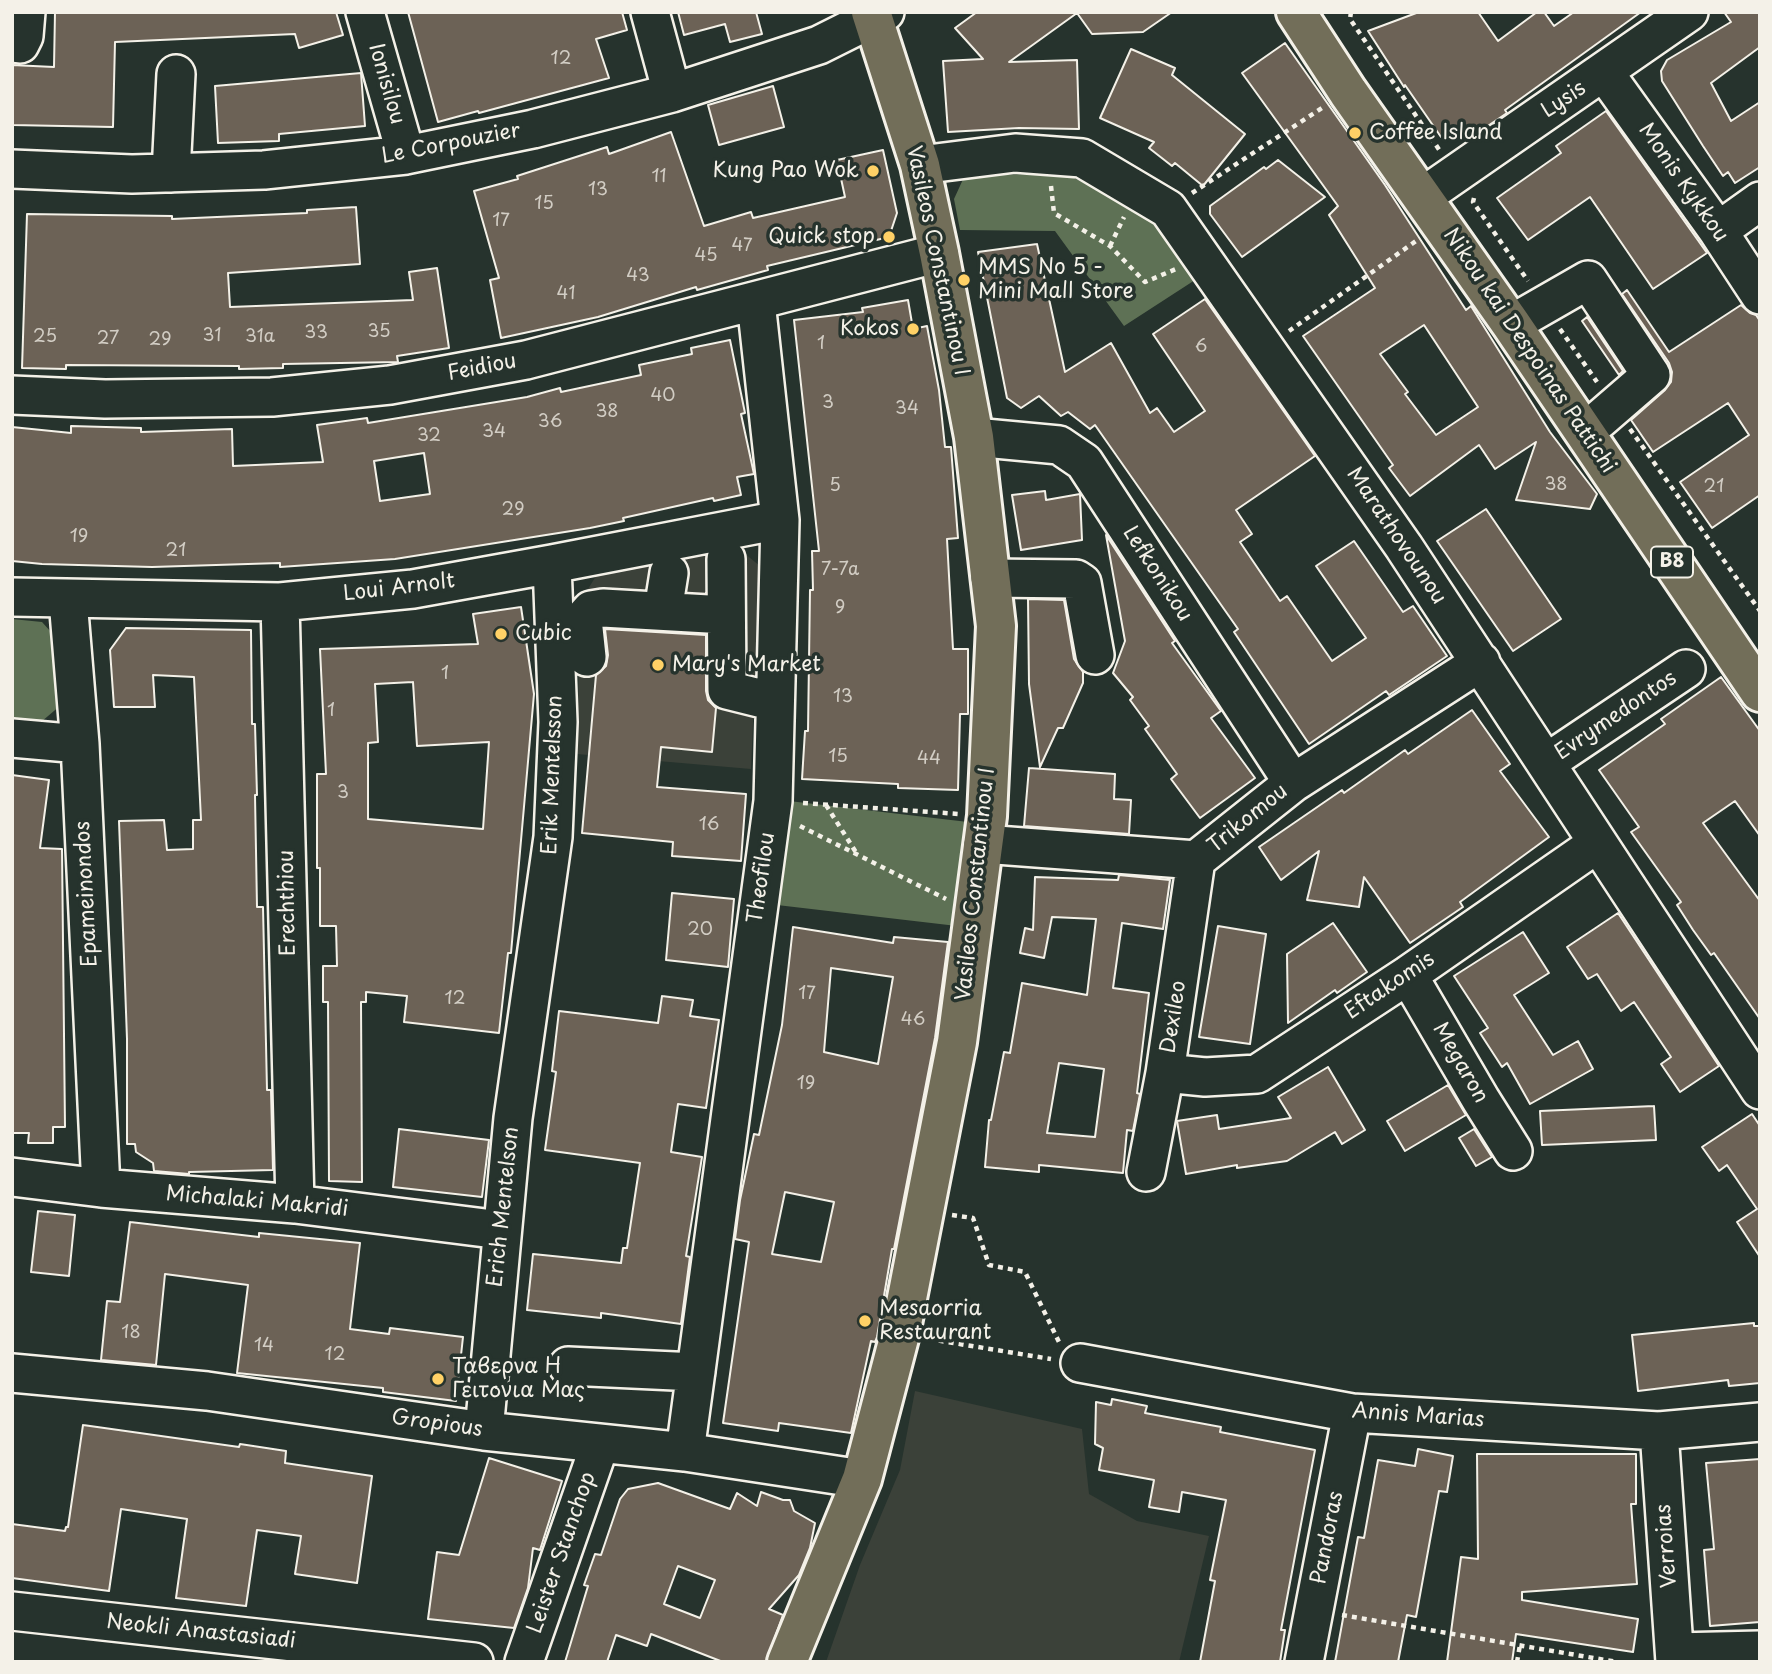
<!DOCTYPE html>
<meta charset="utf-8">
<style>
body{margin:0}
#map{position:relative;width:1772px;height:1674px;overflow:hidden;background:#26332d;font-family:"Playpen Sans",sans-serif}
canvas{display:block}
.frame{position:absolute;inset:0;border:14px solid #f4f1e8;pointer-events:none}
</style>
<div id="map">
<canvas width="1772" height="1674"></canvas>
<div class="frame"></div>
</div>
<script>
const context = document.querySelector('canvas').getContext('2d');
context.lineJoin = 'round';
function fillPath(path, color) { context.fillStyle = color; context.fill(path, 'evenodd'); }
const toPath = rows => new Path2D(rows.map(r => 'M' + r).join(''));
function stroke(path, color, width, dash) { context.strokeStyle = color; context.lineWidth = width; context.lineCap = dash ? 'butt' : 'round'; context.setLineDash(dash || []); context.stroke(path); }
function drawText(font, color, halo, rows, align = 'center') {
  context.font = font + ' "Playpen Sans",sans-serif'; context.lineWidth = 7; context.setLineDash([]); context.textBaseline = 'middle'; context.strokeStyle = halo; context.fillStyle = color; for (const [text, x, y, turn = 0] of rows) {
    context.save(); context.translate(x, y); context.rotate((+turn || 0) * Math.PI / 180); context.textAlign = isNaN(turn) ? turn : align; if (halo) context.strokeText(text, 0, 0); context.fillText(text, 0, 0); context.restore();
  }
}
const built = toPath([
 [739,549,760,566,751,769,577,754,580,602,596,576],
 [915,1391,1082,1429,1089,1494,1137,1521,1209,1536,1179,1662,826,1662,860,1565,900,1470]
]);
const green = toPath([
 [1047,174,1074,178,1141,210,1167,234,1195,280,1124,326,1055,231,960,230,954,199,965,175],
 [12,619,42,622,60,642,61,705,41,722,12,719],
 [789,801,968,822,957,926,777,905]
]);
const building = toPath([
 [55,12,336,12,343,35,299,48,295,34,115,42,113,127,12,125,12,65,54,67,55,12],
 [408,12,622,12,627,30,596,39,609,78,479,113,478,111,438,122,408,12],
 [678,12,756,12,762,34,730,42,725,24,684,35,678,12],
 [977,12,1172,12,1143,32,1092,34,1077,13,1009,62,1077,60,1079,129,1019,128,948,132,943,61,983,59,955,28,977,12],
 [1419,12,1478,12,1498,41,1537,12,1544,12,1554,26,1574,12,1641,12,1505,110,1507,113,1467,140,1441,137,1405,85,1404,87,1368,31,1419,12],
 [1724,12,1760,12,1760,47,1711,83,1731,121,1760,102,1760,167,1735,183,1728,172,1723,176,1703,146,1662,81,1661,71,1667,60,1731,22,1724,12],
 [1285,43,1385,185,1466,310,1471,306,1550,432,1597,494,1590,509,1516,500,1536,442,1495,469,1479,445,1410,496,1389,468,1393,465,1303,336,1375,288,1329,215,1338,206,1242,73,1285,43],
 [1424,325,1478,407,1436,435,1405,394,1408,392,1380,354,1424,325],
 [1131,49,1175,68,1172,75,1245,134,1203,186,1175,163,1172,166,1149,148,1154,142,1100,118,1131,49],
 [361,73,365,126,279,134,279,141,218,143,215,86,361,73],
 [773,86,784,127,719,145,708,105,773,86],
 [1606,111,1707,253,1653,289,1590,197,1528,240,1497,198,1561,153,1556,146,1606,111],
 [671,132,704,226,751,212,753,218,845,197,837,160,883,150,897,213,889,237,767,266,768,270,697,290,696,287,598,317,501,338,490,280,499,278,474,191,518,179,517,176,607,147,609,154,671,132],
 [1278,160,1325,197,1242,257,1210,214,1210,206,1264,167,1266,169,1278,160],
 [356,207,360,264,228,273,230,307,413,300,409,272,437,268,449,348,397,356,398,362,283,364,283,368,239,369,239,366,66,365,66,369,22,368,27,214,172,216,172,219,307,213,307,210,356,207],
 [1037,244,1065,372,1111,343,1150,413,1157,408,1174,432,1205,411,1153,334,1205,299,1315,456,1236,510,1252,534,1240,542,1280,601,1287,596,1332,661,1366,638,1316,566,1354,541,1403,612,1413,606,1447,656,1389,695,1386,691,1309,744,1234,632,1238,629,1095,425,1090,429,1068,412,1061,416,1039,396,1021,408,1007,398,978,252,1037,244],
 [1627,290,1669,352,1741,305,1750,313,1756,315,1760,321,1760,495,1712,528,1680,482,1749,435,1728,403,1653,452,1631,420,1665,390,1671,382,1672,372,1669,363,1622,294,1627,290],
 [908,300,913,329,927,326,939,390,945,447,951,447,958,538,947,539,953,649,968,649,968,714,960,714,958,790,898,788,898,784,802,779,805,731,808,731,810,590,813,590,812,551,819,551,794,320,863,312,862,308,908,300],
 [1587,317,1623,371,1619,375,1582,321,1587,317],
 [730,340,745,413,741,414,754,474,737,477,741,495,714,501,713,498,623,518,624,521,590,528,395,559,280,567,280,563,152,567,42,564,12,561,12,427,71,433,71,426,141,428,141,432,232,429,233,466,323,462,317,425,367,418,368,423,527,397,560,388,561,392,641,375,639,365,692,354,691,348,730,340],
 [424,453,430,494,380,501,374,461,424,453],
 [1045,491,1046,500,1080,494,1082,540,1021,550,1012,495,1045,491],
 [1486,509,1561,619,1513,651,1437,541,1486,509],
 [1106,535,1175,641,1172,643,1221,711,1211,718,1255,778,1200,818,1171,779,1177,774,1145,729,1149,726,1130,700,1133,697,1113,673,1125,641,1106,535],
 [1028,599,1064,600,1074,659,1083,672,1083,683,1063,728,1058,728,1040,767,1029,684,1028,599],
 [521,607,534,694,511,953,508,953,499,1033,404,1022,407,996,366,992,366,1002,361,1002,362,1182,329,1181,328,1002,323,1002,323,966,337,966,336,926,320,926,320,868,317,868,317,774,326,774,320,649,478,644,473,614,521,607],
 [413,682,417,746,489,742,483,829,368,819,368,743,378,742,375,684,413,682],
 [126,628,251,630,252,724,255,724,257,795,255,795,257,907,263,907,267,1090,271,1090,273,1170,189,1172,189,1174,154,1171,153,1163,136,1152,135,1144,127,1144,127,1039,119,821,164,820,167,850,193,849,193,820,201,820,194,677,153,675,155,707,114,707,110,650,126,628],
 [605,629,706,635,706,691,708,700,716,708,712,752,661,747,657,787,746,794,741,861,672,856,673,842,582,833,596,675,606,666,608,655,605,629],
 [1721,677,1760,731,1760,836,1735,801,1703,823,1760,901,1760,1019,1714,953,1711,955,1693,930,1677,905,1681,902,1631,832,1639,827,1599,770,1665,724,1661,719,1721,677],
 [1472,710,1510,764,1500,771,1549,837,1460,902,1463,907,1410,943,1364,877,1359,907,1307,900,1319,851,1281,880,1259,847,1342,790,1344,793,1405,750,1408,754,1472,710],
 [1029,768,1115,774,1114,799,1131,800,1129,834,1024,826,1029,768],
 [12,775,49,780,40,848,62,849,65,1127,53,1127,53,1143,28,1143,29,1133,12,1133,12,775],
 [1119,875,1170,880,1163,929,1122,923,1113,988,1149,993,1137,1093,1140,1094,1133,1131,1127,1130,1123,1173,1039,1165,1039,1172,985,1167,989,1120,991,1120,1004,1052,1010,1053,1022,983,1087,995,1096,919,1052,917,1044,958,1020,953,1025,928,1033,930,1035,877,1118,880,1119,875],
 [1059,1063,1104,1069,1095,1137,1047,1133,1059,1063],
 [672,893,734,899,728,967,666,960,672,893],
 [1618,913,1719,1066,1680,1092,1661,1064,1671,1057,1634,1002,1621,1011,1597,974,1588,979,1567,947,1618,913],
 [1333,923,1367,972,1337,993,1335,990,1288,1023,1287,954,1333,923],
 [1218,926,1266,934,1250,1044,1199,1037,1218,926],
 [793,927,893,943,894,937,948,942,935,1038,894,1249,892,1249,877,1337,875,1342,871,1341,851,1433,779,1423,778,1431,723,1423,749,1242,735,1239,740,1200,754,1134,759,1135,782,1025,793,927],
 [831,968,893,977,878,1064,824,1052,831,968],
 [785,1192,834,1202,821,1262,772,1254,785,1192],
 [1523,932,1549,973,1514,995,1553,1055,1578,1041,1593,1069,1530,1104,1507,1063,1502,1067,1480,1033,1488,1028,1454,976,1523,932],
 [662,996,693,1000,690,1016,719,1020,706,1108,678,1104,671,1152,702,1157,686,1256,690,1257,681,1324,601,1313,601,1318,527,1310,533,1254,621,1263,623,1248,627,1248,640,1163,545,1150,556,1072,552,1071,559,1011,658,1023,662,996],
 [1328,1067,1365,1130,1342,1144,1335,1132,1287,1161,1237,1168,1237,1165,1186,1174,1177,1121,1217,1115,1219,1129,1291,1118,1278,1097,1328,1067],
 [1448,1085,1466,1115,1405,1151,1387,1121,1448,1085],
 [1654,1106,1656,1140,1542,1145,1540,1111,1654,1106],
 [1752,1114,1760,1126,1760,1257,1737,1222,1757,1209,1727,1165,1719,1171,1702,1147,1752,1114],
 [399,1129,489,1140,482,1197,393,1187,399,1129],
 [1474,1129,1492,1157,1476,1166,1459,1138,1474,1129],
 [38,1211,75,1215,69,1276,31,1272,38,1211],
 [130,1222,259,1237,259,1233,360,1243,350,1329,389,1334,390,1328,463,1337,456,1401,383,1392,383,1388,237,1373,248,1285,165,1274,156,1365,101,1360,107,1301,120,1302,130,1222],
 [1754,1323,1754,1326,1760,1326,1760,1383,1729,1386,1728,1380,1638,1391,1632,1335,1754,1323],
 [1112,1399,1147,1406,1145,1413,1221,1427,1220,1432,1315,1450,1281,1630,1285,1630,1280,1662,1200,1662,1215,1581,1210,1580,1226,1500,1182,1492,1179,1512,1149,1507,1154,1480,1099,1470,1103,1448,1095,1444,1096,1402,1111,1405,1112,1399],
 [83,1425,239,1447,240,1444,286,1451,285,1463,372,1476,357,1583,295,1574,301,1536,257,1530,246,1606,176,1598,187,1519,121,1509,109,1591,12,1578,12,1524,65,1531,66,1527,68,1527,83,1425],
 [1418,1449,1453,1456,1447,1492,1439,1491,1416,1617,1407,1615,1398,1662,1335,1662,1358,1537,1364,1538,1378,1460,1415,1466,1418,1449],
 [1477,1454,1636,1454,1636,1504,1631,1504,1637,1584,1522,1592,1522,1600,1638,1619,1633,1652,1516,1634,1512,1662,1447,1662,1461,1557,1478,1559,1477,1454],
 [489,1458,562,1481,540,1550,533,1548,528,1588,514,1628,428,1619,437,1552,459,1555,489,1458],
 [1760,1459,1760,1622,1710,1626,1704,1550,1714,1549,1706,1463,1760,1459],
 [658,1483,730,1509,737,1493,757,1506,761,1492,783,1500,790,1500,794,1511,815,1523,810,1548,799,1575,769,1609,783,1615,766,1662,723,1662,651,1634,647,1646,616,1635,607,1662,565,1662,588,1586,584,1585,595,1554,601,1555,620,1499,628,1489,658,1483],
 [678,1566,715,1580,700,1618,664,1604,678,1566]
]);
const path = toPath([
 [1351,12,1350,19,1440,151],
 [1051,186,1054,213,1110,246,1145,282,1176,269],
 [1192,193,1322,108],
 [1474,198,1473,202,1528,281],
 [1110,246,1124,217],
 [1560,329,1597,382],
 [1289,331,1416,241],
 [1630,429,1760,611],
 [803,803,959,814],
 [826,805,857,854],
 [800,826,946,899],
 [952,1215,973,1218,989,1265,1025,1272,1060,1344],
 [929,1339,1051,1359],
 [1342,1615,1617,1662],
 [1517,1662,1520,1645]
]);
const minor = toPath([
 [365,12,406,155],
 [650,12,672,93],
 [12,43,20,44,24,36,26,12],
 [1604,72,1718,231,1760,295],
 [920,165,1015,153,1082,158,1168,209,1404,547,1760,1090],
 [12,169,132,174,264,170,406,155,533,129,672,93,819,45,885,12],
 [171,173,176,74],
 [1438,186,1689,12],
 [1718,231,1760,201],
 [1527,315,1588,280,1651,375,1599,420],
 [12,395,105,399,272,397,390,385,526,360,939,253],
 [974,437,1059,445,1084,462,1293,783],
 [726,559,727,690,775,702],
 [990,578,1076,579,1082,583,1095,655],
 [12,597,280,602,413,589,552,564,780,520],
 [68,600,80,744,101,1188],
 [280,602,295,1204],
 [663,611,669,573],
 [587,657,583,619,591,610,603,608,726,615],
 [12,738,80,744],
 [1546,763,1686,669],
 [983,844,1196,860,1293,783,1481,662],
 [1408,975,1481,1100,1513,1151],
 [1165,1073,1205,1077,1257,1074,1408,975,1598,843],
 [1146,1172,1165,1073,1196,860],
 [12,1177,101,1188,295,1204,501,1230],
 [1080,1363,1352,1413,1659,1431,1760,1422],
 [568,1366,696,1372],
 [12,1373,207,1391,484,1431,685,1452,862,1479],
 [484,1431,513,1118,553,837,558,722,552,564],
 [1659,1431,1675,1662],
 [685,1452,773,801,780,520,756,302],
 [12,1611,474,1662],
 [1675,1652,1760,1650],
 [524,1662,600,1444],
 [1304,1662,1352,1413]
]);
const major = toPath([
 [1296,12,1348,92,1511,324,1760,692],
 [787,1662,862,1479,900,1334,957,1042,987,816,996,626,974,437,939,253,920,165,871,12]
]);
const markers = [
 [1355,133,7,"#ffd166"],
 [873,171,7,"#ffd166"],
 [889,237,7,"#ffd166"],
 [964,280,7,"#ffd166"],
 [913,329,7,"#ffd166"],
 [501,634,7,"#ffd166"],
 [658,665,7,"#ffd166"],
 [865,1321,7,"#ffd166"],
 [438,1379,7,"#ffd166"]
];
const numberNames = [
 ["12",561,59],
 ["11",659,177],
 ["13",598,190],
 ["15",544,204],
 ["17",501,221],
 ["47",742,246],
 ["45",706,256],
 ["43",638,276],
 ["41",566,294],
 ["35",379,332],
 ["33",316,333],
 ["31",212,336],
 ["25",45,337],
 ["31a",260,337],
 ["27",108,339],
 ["29",160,340],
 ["1",821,344],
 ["6",1201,347],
 ["40",663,396],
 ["3",828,403],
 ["34",907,409],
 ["38",607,412],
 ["36",550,422],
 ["34",494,432],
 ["32",429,436],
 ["38",1556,485],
 ["5",835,486],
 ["21",1714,487],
 ["29",513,510],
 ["19",79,537],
 ["21",176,551],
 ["7-7a",840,570],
 ["9",840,608],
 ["1",445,674],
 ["13",843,697],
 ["1",331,711],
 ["15",838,757],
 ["44",929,759],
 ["3",343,793],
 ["16",709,825],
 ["20",700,930],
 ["17",807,994],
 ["12",455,999],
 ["46",913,1020],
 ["19",806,1084],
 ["18",131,1333],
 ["14",264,1346],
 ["12",335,1355]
];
const shields = [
 [1672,562,42]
];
const shieldNames = [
 ["B8",1672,562]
];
const streetNames = [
 ["Ionisilou",386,84,74],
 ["Lysis",1564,100,-34],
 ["Le Corpouzier",451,144,-11],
 ["Monis Kykkou",1683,183,55],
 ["Vasileos Constantinou I",937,261,78],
 ["Nikou kai Despoinas Pattichi",1529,351,56],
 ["Feidiou",482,368,-11],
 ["Marathovounou",1396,536,56],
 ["Lefkonikou",1157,574,57],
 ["Loui Arnolt",399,588,-7],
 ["Evrymedontos",1616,716,-34],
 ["Erik Mentelsson",553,775,-88],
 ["Trikomou",1248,819,-39],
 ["Theofilou",762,878,-82],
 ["Vasileos Constantinou I",976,884,-84],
 ["Epameinondos",87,894,-93],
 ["Erechthiou",288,903,-91],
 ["Eftakomis",1390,986,-34],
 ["Dexileo",1174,1017,-81],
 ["Megaron",1460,1063,60],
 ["Michalaki Makridi",257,1202,5],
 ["Erich Mentelson",504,1207,-84],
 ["Annis Marias",1418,1416,4],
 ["Gropious",437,1424,8],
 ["Pandoras",1328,1538,-79],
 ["Verroias",1667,1546,-94],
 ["Leister Stanchop",562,1553,-71],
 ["Neokli Anastasiadi",201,1632,6]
];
const poiNames = [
 ["Coffee Island",1369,133],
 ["Kung Pao Wok",859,171,"right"],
 ["Quick stop",875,237,"right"],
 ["MMS No 5 -",978,268],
 ["Mini Mall Store",978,292],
 ["Kokos",899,329,"right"],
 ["Cubic",515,634],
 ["Mary's Market",672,665],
 ["Mesaorria",879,1309],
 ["Restaurant",879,1333],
 ["Ταβερνα Η",452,1367],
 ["Γειτονια Μας",452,1391]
];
fillPath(built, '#3b4139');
fillPath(green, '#5e7155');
fillPath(building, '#6c6256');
stroke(building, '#f4f1e8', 2);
stroke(minor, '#f4f1e8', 42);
stroke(major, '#f4f1e8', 44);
stroke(path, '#f4f1e8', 4.5, [5, 5]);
stroke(minor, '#26332d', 37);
stroke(major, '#726e59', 38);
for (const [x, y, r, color] of markers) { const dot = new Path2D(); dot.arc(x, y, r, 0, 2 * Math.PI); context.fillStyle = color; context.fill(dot); stroke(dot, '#26332d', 2.5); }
drawText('18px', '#d2cdc4', null, numberNames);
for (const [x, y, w] of shields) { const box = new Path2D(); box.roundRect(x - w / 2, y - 15.5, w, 31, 5); context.fillStyle = '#26332d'; context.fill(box); stroke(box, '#f4f1e8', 2); }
drawText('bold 19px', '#f4f1e8', null, shieldNames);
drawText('21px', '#f4f1e8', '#26332d', streetNames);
drawText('21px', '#f4f1e8', '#26332d', poiNames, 'left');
</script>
